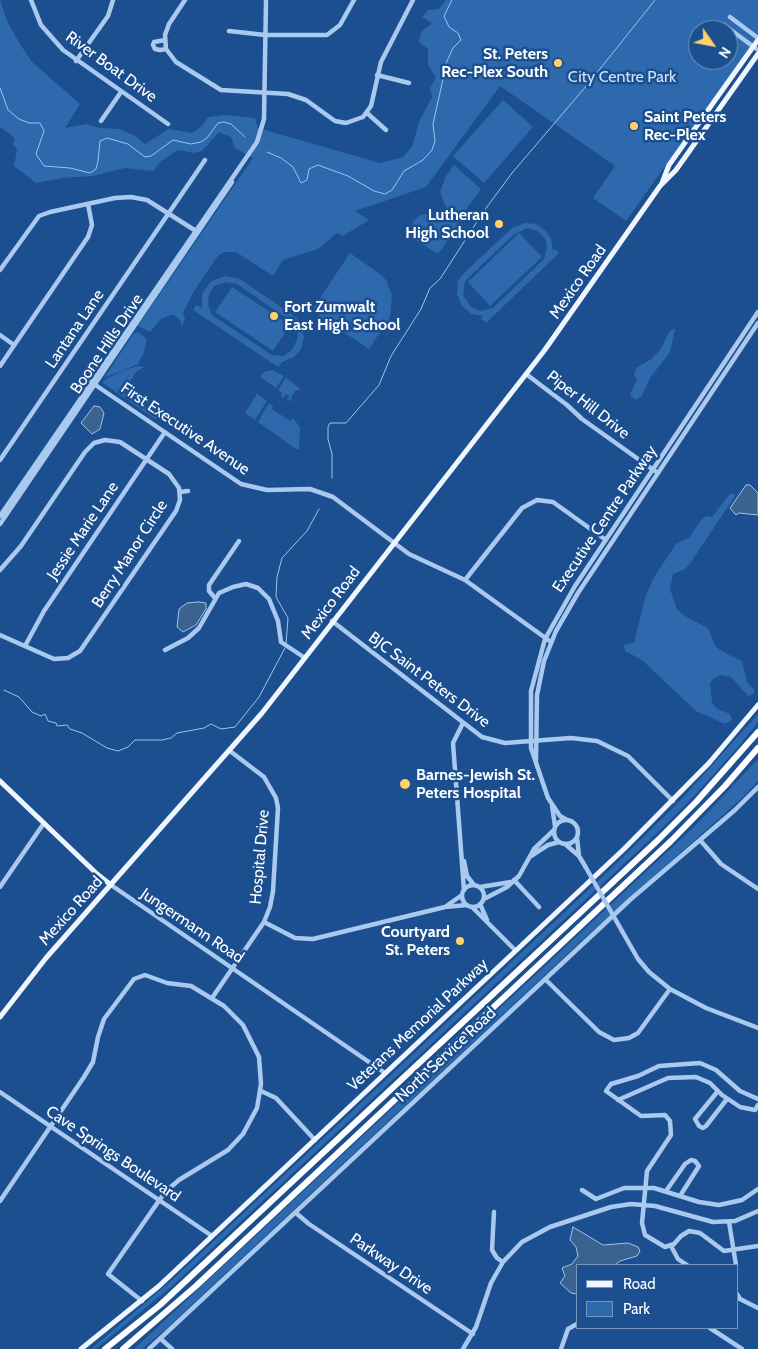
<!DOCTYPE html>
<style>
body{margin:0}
#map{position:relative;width:758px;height:1349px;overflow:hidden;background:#1b4f8f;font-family:Cabin,sans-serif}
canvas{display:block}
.legend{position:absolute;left:576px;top:1264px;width:162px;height:65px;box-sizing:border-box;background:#1b4f8f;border:1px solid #7695bc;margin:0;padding:6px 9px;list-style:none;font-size:15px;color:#fff}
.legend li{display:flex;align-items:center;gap:10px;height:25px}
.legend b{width:25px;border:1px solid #7695bc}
.north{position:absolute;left:688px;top:20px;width:50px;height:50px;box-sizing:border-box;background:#1b4f8f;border:1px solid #7695bc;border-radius:50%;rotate:123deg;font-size:14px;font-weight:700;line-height:20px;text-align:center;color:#fff}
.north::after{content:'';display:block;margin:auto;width:18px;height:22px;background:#ffd166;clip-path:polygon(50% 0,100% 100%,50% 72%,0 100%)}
</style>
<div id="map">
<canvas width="758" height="1349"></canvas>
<ul class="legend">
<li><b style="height:6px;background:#f0f6ff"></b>Road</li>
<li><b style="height:14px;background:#2e69ad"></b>Park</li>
</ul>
<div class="north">N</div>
</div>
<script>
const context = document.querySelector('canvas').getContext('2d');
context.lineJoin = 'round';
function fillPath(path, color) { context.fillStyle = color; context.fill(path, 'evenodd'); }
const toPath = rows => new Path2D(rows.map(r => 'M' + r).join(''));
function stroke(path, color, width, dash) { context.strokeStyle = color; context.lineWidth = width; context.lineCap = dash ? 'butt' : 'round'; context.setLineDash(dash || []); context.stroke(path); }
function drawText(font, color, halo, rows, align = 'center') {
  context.font = font + ' Cabin,sans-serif'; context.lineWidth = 5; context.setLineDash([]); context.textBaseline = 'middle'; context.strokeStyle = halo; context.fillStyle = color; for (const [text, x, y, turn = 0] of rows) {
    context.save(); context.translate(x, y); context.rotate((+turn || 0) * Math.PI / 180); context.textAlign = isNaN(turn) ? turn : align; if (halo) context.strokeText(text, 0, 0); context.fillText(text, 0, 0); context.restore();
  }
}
const green = toPath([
 [0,0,8,23,20,44,32,62,80,104,65,128,86,124,100,128,120,129,137,137,145,144,169,129,192,133,202,126,208,117,225,115,255,118,258,128,380,163,403,157,412,147,419,122,432,97,430,88,436,77,428,65,428,49,419,42,421,32,432,23,422,17,428,10,439,9,446,0,758,0,758,36,626,221,593,198,615,166,500,86,426,187,355,211,369,220,343,236,337,233,318,249,283,260,273,276,236,252,224,252,217,257,194,291,183,313,185,319,181,327,181,321,174,315,170,315,161,319,150,332,138,326,253,158,235,148,231,137,219,132,202,151,193,153,178,150,161,161,153,171,125,168,93,176,62,178,36,183,14,166,17,150,13,144,15,138,0,127],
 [698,30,728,30,728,60,698,60],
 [503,100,533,127,484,183,453,156],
 [454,165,481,189,459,219,446,207,440,192,446,176],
 [431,212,447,214,458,222,452,235,438,254,406,234,414,221,419,216],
 [525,223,536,224,545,230,551,239,553,251,555,249,559,253,486,323,481,319,483,316,471,314,462,306,457,294,458,281,464,273,512,228],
 [527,228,538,231,546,240,547,248,544,259,493,308,480,311,471,307,463,295,465,281,513,235],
 [519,233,542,257,490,306,468,282],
 [350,253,380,274,386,280,392,295,390,317,369,349,315,313,314,307],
 [225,276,240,279,297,318,302,327,304,337,301,349,294,357,282,362,278,367,193,310,196,305,202,308,202,294,210,282],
 [226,282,237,284,292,322,297,330,298,337,292,350,283,356,272,355,212,315,208,305,209,294,214,286],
 [232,287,290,325,273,351,215,312],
 [673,329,675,329,670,352,650,378,642,396,636,400,630,395,637,379,634,375,636,368,650,360,660,350,669,332],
 [138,332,147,339,144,352,138,364,104,378,134,333],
 [138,366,144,367,136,372,124,392,162,418,155,419,103,383,103,381,122,371],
 [272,370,284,376,276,388,260,377,264,372],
 [286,377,300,389,300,390,296,390,291,398,292,401,287,400,289,396,286,394,283,398,281,396,282,393,278,390],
 [257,394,267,401,255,420,245,413],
 [269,403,273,406,272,409,290,421,293,418,300,427,299,449,296,449,258,422],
 [734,493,735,496,691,562,685,569,673,574,670,589,677,609,685,616,708,628,715,646,723,652,742,661,747,682,755,691,752,695,748,696,731,677,721,675,714,678,710,683,712,702,717,709,730,714,732,720,725,724,696,711,642,660,625,651,624,645,634,643,645,598,654,577,676,544,689,538,701,520,706,516,712,517,729,495],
 [758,714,758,722,739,746,696,794,658,832,171,1287,103,1343,95,1349,91,1349,172,1280,616,864,679,802],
 [758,759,758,781,742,798,579,943,167,1328,142,1349,134,1349,694,827]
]);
const water = toPath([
 [94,406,100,407,104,413,100,429,92,434,81,423,94,406],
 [746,485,750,485,758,493,758,515,739,513,736,515,730,508,746,485],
 [198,602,206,603,206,609,196,625,183,632,177,627,179,609,187,603,198,602],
 [573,1227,603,1245,628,1243,638,1247,640,1251,637,1256,620,1261,615,1265,577,1265,577,1294,571,1293,560,1283,565,1276,562,1268,572,1264,578,1256,576,1247,570,1240,573,1227]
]);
const stream = toPath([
 [0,88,8,110,19,119,29,123,40,123,44,131,36,154,44,166,70,168,90,173,96,169,98,161,100,141,107,138,128,144,145,157,151,156,173,140,191,144,201,142,207,138,218,123,224,122,231,124,245,137],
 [267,152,281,158,293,167,301,183,307,180,309,169,318,165,348,176,374,191,385,194,392,190,404,171,423,160,432,150,435,141,433,124,447,61,453,48,461,40,458,33,449,27,444,16,452,0],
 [332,478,332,454,328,439,328,427,330,423,346,423,379,385,391,356,421,309,430,288,440,279,484,211,512,173,588,84,655,0],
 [286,644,288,618,276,597,277,577,282,558,307,531,319,509],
 [4,690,19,697,32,712,41,716,45,714,48,721,56,723,57,726,67,725,70,729,82,733,107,748,118,751,128,747,135,740,162,740,171,738,177,733,204,728,211,724,221,729,235,727,259,697,285,648]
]);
const minor = toPath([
 [31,0,41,25,63,50,168,124],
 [185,0,169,24,165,35,166,49,176,62,221,90,288,94,306,100,335,121,346,123,363,117,371,106,381,62,413,0],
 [730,17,758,38],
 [724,25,758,50],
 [229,31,265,35,327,35,340,25,354,0],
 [165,40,154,42,153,45,155,49,160,50,166,49],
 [76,61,108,16,113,0],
 [377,75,409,83],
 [367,113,386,130],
 [101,121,121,92],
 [0,270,39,216,50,212,115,198,131,197,147,200,196,231],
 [0,335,14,345],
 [0,366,88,237,92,225,88,204],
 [526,374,567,405,582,419,655,471],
 [91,382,241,484,267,490,310,489,333,497,409,554,465,580,551,642],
 [0,460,205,160],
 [180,492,188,491],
 [0,516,257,142,264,119,266,0],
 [0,524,232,182],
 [0,570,21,546,85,452,94,443,105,440,120,442,169,474,179,488,180,500,176,511,80,651,68,658,54,659,0,635],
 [465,580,522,508,537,500,553,502,606,540],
 [215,598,209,591,209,585,239,541],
 [332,621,482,737,505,743,571,738,597,741,628,756,673,801],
 [25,646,44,611,165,432],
 [165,650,188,638,199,628,219,593,233,587,246,584,258,588,269,599,278,621,281,642,305,658],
 [463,723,453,743,464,890],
 [536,760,537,695,544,661,556,631,578,593,758,323],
 [552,806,555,826],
 '554 832a12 12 0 1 1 24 0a12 12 0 1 1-24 0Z',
 [567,820,560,816,548,798,531,748,531,691,545,639,575,586,758,312],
 [577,838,579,856,585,866],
 [700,840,721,864,758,889],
 [565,844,579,856],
 [531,856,548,845,559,842],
 [464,861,467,876,474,885],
 [514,880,539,907],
 '462 896a11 11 0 1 1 22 0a11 11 0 1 1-22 0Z',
 [111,885,385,1073],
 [0,887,44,823],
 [480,887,511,882],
 [484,899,507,887,519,876,534,849,554,830],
 [480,904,487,920],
 [445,907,462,895],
 [472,907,515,950],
 [264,922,295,938,313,939,445,907,467,905],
 [622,931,638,959,649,972,670,989,706,1008,758,1028],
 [546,980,599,1032,614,1040,629,1038,638,1033,670,989],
 [212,998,264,922,270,907,273,891,278,808,276,798,264,777,230,751],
 [261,1091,276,1098,315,1140],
 [718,1091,695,1119,699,1126,703,1128,706,1126,727,1099],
 [0,1092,212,1236],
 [758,1099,740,1091,716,1070,700,1063,659,1066,638,1076,611,1084,606,1091,641,1116,665,1115,670,1121,671,1135,647,1171,642,1223,645,1235,665,1247,674,1244,681,1236,689,1231,700,1233,724,1251,758,1246],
 [618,1100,668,1078,696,1077,710,1083,722,1095,740,1107,755,1110,758,1105],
 [582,1190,596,1199,624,1188,654,1188,699,1202,719,1205,742,1200,758,1189],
 [666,1191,685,1164,691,1160,695,1161,699,1166,680,1196],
 [0,1201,84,1077,93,1062,98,1037,104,1019,134,979,145,975,167,983,191,986,224,1006,243,1025,259,1057,261,1084,257,1108,243,1134,228,1150,179,1180,165,1192,108,1274,142,1301],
 [494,1212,492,1250,497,1258,503,1262],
 [296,1213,309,1224,473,1334],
 [729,1222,736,1265],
 [671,1246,678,1259,687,1265],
 [737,1294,740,1299,758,1308],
 [710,1328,742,1349],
 [161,1339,172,1349],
 [149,1349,631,899,735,810,758,787],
 [463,1349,476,1327,491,1283,503,1262,522,1242,550,1227,611,1207,631,1204,655,1206,713,1222,735,1221,758,1211],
 [561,1349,568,1329,577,1324]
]);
const major = toPath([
 [662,183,669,165,758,40],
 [0,781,97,874,111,885],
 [0,1017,46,958,262,713,544,351,660,186,676,170,758,54],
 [81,1349,159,1286,624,849,709,763,758,705]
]);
const highway = toPath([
 [105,1349,160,1305,658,840,696,802,758,732],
 [123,1349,196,1286,671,841,725,786,758,748]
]);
const minorBridge = toPath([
 [585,866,622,931]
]);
const markers = [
 [558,63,5,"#ffd166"],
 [634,126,5,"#ffd166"],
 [499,224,5,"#ffd166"],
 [274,316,5,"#ffd166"],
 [405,784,6,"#ffd166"],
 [460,941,5,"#ffd166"]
];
const poiNames = [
 ["St. Peters",548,54],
 ["Rec-Plex South",548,72],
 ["Saint Peters",644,117,"left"],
 ["Rec-Plex",644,135,"left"],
 ["Lutheran",489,215],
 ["High School",489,233],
 ["Fort Zumwalt",284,307,"left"],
 ["East High School",284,325,"left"],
 ["Barnes-Jewish St.",416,775,"left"],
 ["Peters Hospital",416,793,"left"],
 ["Courtyard",450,932],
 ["St. Peters",450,950]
];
const streetNames = [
 ["River Boat Drive",111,67,36],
 ["Mexico Road",578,282,-55],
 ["Lantana Lane",75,329,-56],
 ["Boone Hills Drive",107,344,-56],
 ["Piper Hill Drive",588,405,38],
 ["First Executive Avenue",185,429,34],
 ["Executive Centre Parkway",605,519,-56],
 ["Jessie Marie Lane",83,531,-56],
 ["Berry Manor Circle",130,554,-57],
 ["Mexico Road",331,603,-53],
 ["BJC Saint Peters Drive",429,680,37],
 ["Hospital Drive",260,857,-85],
 ["Mexico Road",71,911,-48],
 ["Jungermann Road",192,926,34],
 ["Veterans Memorial Parkway",418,1025,-43],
 ["North Service Road",446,1055,-43],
 ["Cave Springs Boulevard",113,1154,34],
 ["Parkway Drive",391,1264,34]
];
const parkNames = [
 ["City Centre Park",622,77]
];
fillPath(green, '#2e69ad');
fillPath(water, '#3c6290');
stroke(water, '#9cc4f0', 1);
stroke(stream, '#9cc4f0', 1);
stroke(minor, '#a9c9ee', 4.5);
stroke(major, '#f0f6ff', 5);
stroke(highway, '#fff', 6);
stroke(minorBridge, '#a9c9ee', 4.5);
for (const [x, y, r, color] of markers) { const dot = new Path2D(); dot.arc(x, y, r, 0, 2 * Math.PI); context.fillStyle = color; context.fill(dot); stroke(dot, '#1b4f8f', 2); }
drawText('bold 16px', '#fff', '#1b4f8f', poiNames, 'right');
drawText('16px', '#fff', '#1b4f8f', streetNames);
drawText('16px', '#cfe3fa', '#1b4f8f', parkNames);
</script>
